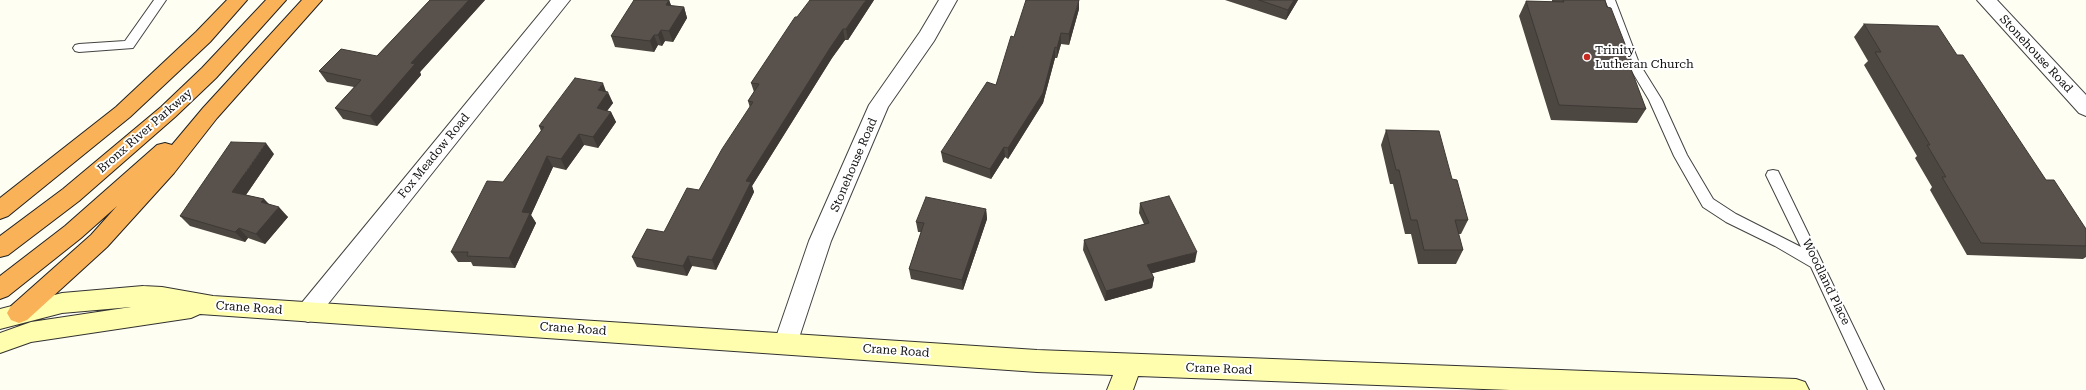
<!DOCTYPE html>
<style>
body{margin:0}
canvas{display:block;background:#fffef3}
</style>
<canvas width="2086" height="390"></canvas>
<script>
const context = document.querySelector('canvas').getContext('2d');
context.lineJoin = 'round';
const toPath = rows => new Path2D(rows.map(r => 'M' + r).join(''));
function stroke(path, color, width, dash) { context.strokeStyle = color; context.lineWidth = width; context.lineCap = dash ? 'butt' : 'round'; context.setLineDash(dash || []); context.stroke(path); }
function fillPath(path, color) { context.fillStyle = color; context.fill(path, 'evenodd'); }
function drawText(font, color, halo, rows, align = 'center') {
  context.font = font + ' "Roboto Serif",serif'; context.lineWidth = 4; context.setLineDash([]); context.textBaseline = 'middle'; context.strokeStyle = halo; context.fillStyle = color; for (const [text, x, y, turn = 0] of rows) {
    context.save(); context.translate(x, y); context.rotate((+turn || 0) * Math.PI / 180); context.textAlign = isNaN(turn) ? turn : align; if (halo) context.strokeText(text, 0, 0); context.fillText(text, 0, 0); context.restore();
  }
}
const lane = toPath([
 [154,0,166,0,133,48,79,52,75,51,73,48,75,45,79,44,125,41,154,0],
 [1603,0,1615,0,1639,63,1662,100,1687,155,1713,199,1736,214,1801,247,1766,175,1768,171,1773,170,1778,171,1884,390,1868,390,1811,267,1775,246,1726,222,1703,207,1674,156,1649,100,1627,63,1603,0]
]);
const street = toPath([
 [551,0,570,0,316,319,308,322,300,319,296,312,300,305,551,0],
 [939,0,957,0,934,41,888,107,831,241,795,350,786,353,777,350,774,343,809,241,869,105,920,32,939,0],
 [1977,0,1997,0,2086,95,2086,116,2079,113,1977,0]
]);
const secondary = toPath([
 [143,286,162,287,213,296,1037,350,1796,379,1805,382,1809,390,1510,390,1138,376,1133,390,1107,390,1113,375,1037,372,200,314,191,318,31,342,0,353,0,333,31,322,131,307,62,313,0,329,0,309,62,293,143,286]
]);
const highway = toPath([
 [227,0,247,0,210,42,130,117,8,216,0,219,0,198,116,107,196,32,227,0],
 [266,0,286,0,216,78,175,117,79,201,8,255,0,257,0,236,63,189,161,107,202,68,266,0],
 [302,0,322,0,217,118,174,173,107,247,27,320,19,323,11,320,7,313,11,306,91,235,117,206,81,238,8,296,0,299,0,276,65,226,157,145,165,143,172,145,203,108,302,0]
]);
const wall = toPath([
 [430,0,485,0,420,72,421,75,377,126,343,119,335,108,354,87,327,82,319,71,377,56],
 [669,0,671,6,684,7,687,18,673,42,665,41,662,46,658,45,654,52,615,47,611,36],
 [874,0,848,40,845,40,832,58,752,186,754,192,716,270,692,266,687,276,637,267,632,257,664,232,699,190,750,108,748,101,754,92,751,83,797,17],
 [1225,0,1298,0,1286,20],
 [1552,0,1605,0,1632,62,1629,66,1646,109,1637,123,1551,120,1519,16,1526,1,1552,2],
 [1079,9,1069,45,1061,44,1057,58,1055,58,1043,103,1008,159,1005,157,991,179,943,162,941,152,996,85,1014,37],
 [1864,24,1957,55,2046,180,2086,229,2086,257,2083,259,1967,255,1930,190,1932,187,1915,158,1917,156,1864,65,1868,61,1854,37],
 [606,92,613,103,607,111,611,112,616,122,598,148,584,145,566,170,553,167,531,215,536,223,515,268,473,266,471,262,458,262,451,252,541,131,539,126],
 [1386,130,1452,179,1468,220,1461,234,1458,234,1463,250,1456,264,1418,264,1411,234,1405,234,1393,184,1390,184,1381,145],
 [274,154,246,195,264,199,269,204,288,217,265,244,248,238,245,242,190,226,180,216],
 [1140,203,1195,262,1152,273,1154,278,1152,288,1105,301,1083,250,1084,240,1144,224,1139,213],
 [986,209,987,219,963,290,911,279,909,269,921,232,918,232,916,222]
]);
const shadedWall = toPath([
 [469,0,485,0,420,72,421,75,377,126,370,116,411,63],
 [669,0,673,10,666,5],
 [866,0,874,0,848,40,846,29],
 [1079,0,1079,9,1069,45,1069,34],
 [1294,0,1298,0,1286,20,1288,10],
 [684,7,687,18,673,42,669,31],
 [843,29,845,40,832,58,752,186,754,192,716,270,712,260,746,181,830,48],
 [661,30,665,41,662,46,658,35],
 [1061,33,1061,44,1057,58,1057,48],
 [654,35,658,45,654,52,650,41],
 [1055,47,1055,58,1043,103,1008,159,1008,148],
 [603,83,607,94,608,92,613,103,601,119,597,108,598,90],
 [611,112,616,122,598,148,593,137],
 [579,134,584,145,566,170,561,159],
 [266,143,274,154,241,202,232,192],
 [1004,147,1005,157,991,179,990,169],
 [547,156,553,167,531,215,536,223,515,268,509,258,522,212],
 [264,199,273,209,261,202],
 [279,207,288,217,265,244,256,234],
 [986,209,987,219,963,290,962,280],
 [239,228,248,238,245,242,235,232],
 [1197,252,1195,262,1146,275,1147,265],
 [688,256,692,266,687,276,683,266],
 [1154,278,1152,288,1105,301,1106,291]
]);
const building = toPath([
 [430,0,469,0,411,63,415,64,370,116,335,108,361,80,319,71,341,49,377,56,430,0],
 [634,0,669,0,666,5,684,7,669,31,661,30,658,35,654,35,650,41,611,36,634,0],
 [810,0,866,0,846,29,843,29,830,48,746,181,751,182,712,260,688,256,683,266,632,257,647,229,664,232,687,188,699,190,722,149,753,102,748,101,759,84,751,83,795,17,797,17,810,0],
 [1026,0,1079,0,1069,34,1061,33,1057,48,1055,47,1043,93,1008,148,1004,147,990,169,941,152,987,82,996,85,1011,36,1014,37,1026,0],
 [1259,0,1294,0,1288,10,1259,0],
 [1563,0,1605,0,1607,7,1611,8,1632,62,1628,61,1646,109,1559,105,1526,1,1564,2,1563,0],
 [1864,24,1938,26,1957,55,1963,55,2046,180,2054,180,2086,229,2086,246,1981,243,1942,177,1946,177,1927,145,1930,145,1875,52,1881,52,1864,24],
 [575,78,603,83,598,90,608,92,597,108,611,112,593,137,579,134,561,159,547,156,522,212,530,213,509,258,467,256,468,252,451,252,487,181,503,182,544,127,539,126,575,78],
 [1386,130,1439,131,1452,179,1457,180,1468,220,1455,220,1463,250,1424,250,1417,220,1411,220,1399,170,1396,170,1386,130],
 [231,142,266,143,232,192,264,199,261,202,279,207,256,234,239,228,235,232,180,216,231,142],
 [1169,196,1197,252,1147,265,1154,278,1106,291,1084,240,1149,223,1140,203,1169,196],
 [926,197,986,209,962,280,909,269,924,223,916,222,926,197]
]);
const markers = [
 [1587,57,4,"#c62b22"]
];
const poiNames = [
 ["Trinity",1595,50],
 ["Lutheran Church",1595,64]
];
const streetNames = [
 ["Stonehouse Road",2036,54,47],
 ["Bronx River Parkway",145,131,-41],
 ["Fox Meadow Road",434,156,-51],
 ["Stonehouse Road",854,165,-67],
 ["Woodland Place",1826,282,64],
 ["Crane Road",249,308,4],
 ["Crane Road",573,329,4],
 ["Crane Road",896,351,4],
 ["Crane Road",1219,369,2]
];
stroke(lane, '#434343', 2);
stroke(street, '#434343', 2);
stroke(secondary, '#323232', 2);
stroke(highway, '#212121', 2);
fillPath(lane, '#fff');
fillPath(street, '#fff');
fillPath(secondary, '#fffeae');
fillPath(highway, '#f9b257');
fillPath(wall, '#4d4741');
fillPath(shadedWall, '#3e3935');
fillPath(building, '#59524c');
stroke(building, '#3e3935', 1);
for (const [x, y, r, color] of markers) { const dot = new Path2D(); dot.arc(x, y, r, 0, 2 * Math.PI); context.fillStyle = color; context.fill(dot); stroke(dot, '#fff', 1.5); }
drawText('12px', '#101010', '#fff', poiNames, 'left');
drawText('12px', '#101010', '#fff', streetNames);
</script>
